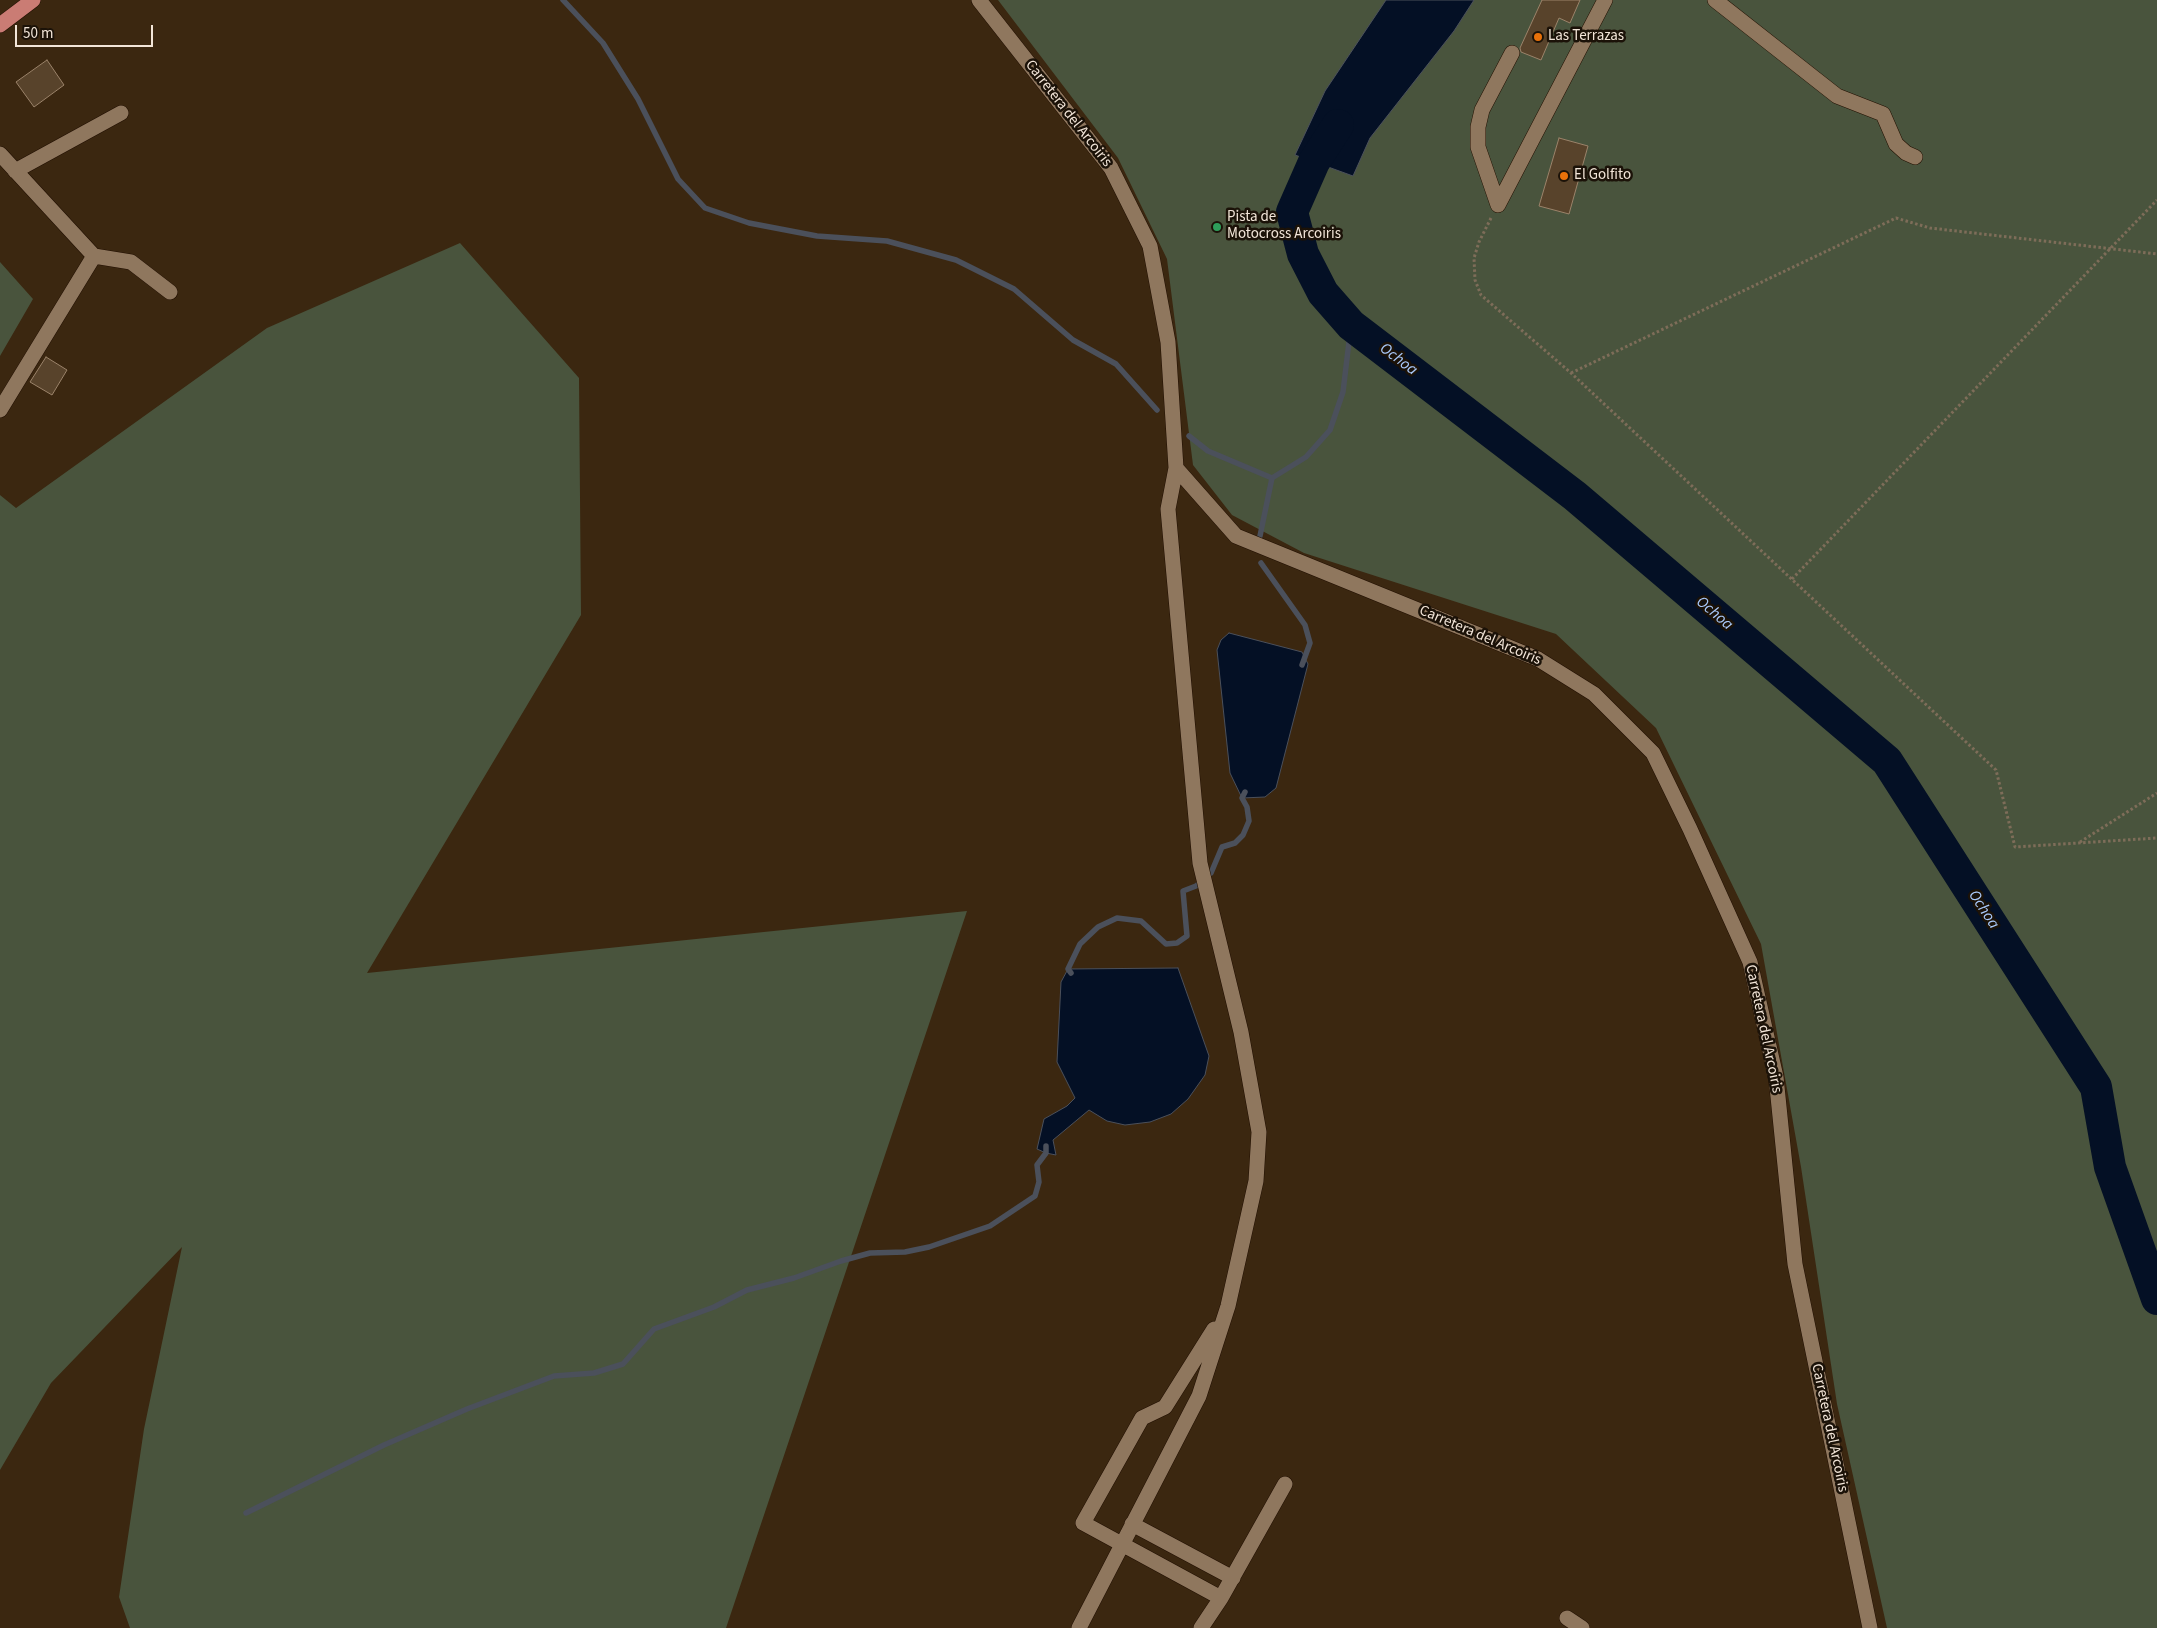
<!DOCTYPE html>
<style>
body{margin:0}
#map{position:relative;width:2157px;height:1628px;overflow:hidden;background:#3b2710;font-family:"Source Sans 3",sans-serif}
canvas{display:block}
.scale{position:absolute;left:15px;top:25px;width:138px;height:22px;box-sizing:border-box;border:2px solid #f2e5d8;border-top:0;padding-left:6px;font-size:15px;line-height:18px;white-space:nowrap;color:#f2e5d8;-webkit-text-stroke:4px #1b1208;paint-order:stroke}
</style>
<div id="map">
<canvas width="2157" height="1628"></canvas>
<div class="scale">50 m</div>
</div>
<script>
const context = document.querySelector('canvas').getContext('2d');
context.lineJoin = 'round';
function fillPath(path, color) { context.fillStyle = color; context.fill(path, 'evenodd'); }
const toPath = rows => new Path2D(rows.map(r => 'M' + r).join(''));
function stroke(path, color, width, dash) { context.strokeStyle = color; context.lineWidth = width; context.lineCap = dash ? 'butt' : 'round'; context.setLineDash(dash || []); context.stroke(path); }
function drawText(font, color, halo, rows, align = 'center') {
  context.font = font + ' "Source Sans 3",sans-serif'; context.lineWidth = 5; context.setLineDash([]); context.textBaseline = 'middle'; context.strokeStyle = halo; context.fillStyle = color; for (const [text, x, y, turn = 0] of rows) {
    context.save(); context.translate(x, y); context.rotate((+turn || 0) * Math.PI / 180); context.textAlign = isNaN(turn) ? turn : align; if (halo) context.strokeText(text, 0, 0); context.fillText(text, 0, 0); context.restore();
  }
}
const green = toPath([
 [998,0,2157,0,2157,1628,1887,1628,1837,1404,1801,1167,1761,944,1656,728,1556,634,1304,553,1232,515,1193,465,1167,259,1118,158],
 [460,243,579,378,581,615,367,973,967,911,726,1628,130,1628,119,1597,144,1429,182,1247,51,1383,0,1470,0,495,16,508,267,328],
 [0,262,33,299,0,356]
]);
const water = toPath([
 [1386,0,1474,0,1454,31,1370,138,1353,176,1295,155,1325,91,1386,0],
 [1229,633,1302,652,1308,664,1276,788,1265,797,1242,798,1230,773,1217,650,1221,640,1229,633],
 [1178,968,1209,1056,1205,1075,1188,1099,1171,1114,1150,1122,1125,1125,1107,1121,1089,1110,1053,1140,1056,1155,1046,1153,1037,1149,1044,1119,1067,1106,1075,1098,1057,1062,1061,982,1068,969,1178,968]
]);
const stream = toPath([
 [563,0,603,43,638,99,678,179,705,208,749,223,817,236,887,241,956,260,1014,289,1073,340,1116,364,1157,410],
 [1189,436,1208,451,1272,478,1306,457,1330,430,1343,392,1351,325],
 [1260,536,1272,478],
 [1261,563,1305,625,1310,643,1302,665],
 [1071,973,1068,969,1080,944,1098,927,1117,918,1141,921,1166,944,1177,943,1187,936,1183,891,1196,886,1211,873,1222,847,1235,843,1243,835,1249,821,1247,807,1242,798,1245,792],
 [246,1513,384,1445,467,1409,554,1376,594,1373,623,1364,654,1329,714,1307,747,1290,794,1278,841,1261,870,1253,905,1252,929,1247,990,1226,1035,1196,1039,1182,1037,1165,1046,1153,1046,1146]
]);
const river = toPath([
 [1338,125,1314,162,1292,212,1303,254,1323,293,1351,325,1575,496,1887,761,2096,1087,2110,1167,2157,1299]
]);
const building = toPath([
 [1542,0,1580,0,1570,23,1559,18,1541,60,1521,52,1520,48,1542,0],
 [47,60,64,85,34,107,16,82,47,60],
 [1559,138,1588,146,1569,214,1539,206,1559,138],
 [46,357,67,370,52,395,30,382,46,357]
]);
const path = toPath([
 [1491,218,1479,242,1474,258,1475,280,1481,295,1571,373,1996,770,2015,847,2157,838],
 [1571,373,1896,218,1930,228,2157,254],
 [1792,579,2157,200],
 [2080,842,2157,793]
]);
const minor = toPath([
 [979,0,1111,168,1150,246,1168,342,1176,468,1236,536,1538,659,1594,694,1653,753,1690,829,1750,962,1776,1077,1795,1264,1870,1628],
 [1715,0,1837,96,1883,114,1896,144,1906,153,1915,157],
 [1512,53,1482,110,1478,127,1478,147,1498,205,1605,0],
 [0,154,94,256,131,262,170,292],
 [15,171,121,113],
 [0,410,94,256],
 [1214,1329,1165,1407,1142,1418,1083,1523,1221,1598],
 [1132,1524,1233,1578],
 [1567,1618,1582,1628],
 [1079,1628,1199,1396,1228,1306,1256,1181,1259,1132,1241,1032,1200,863,1168,509,1176,468],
 [1201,1628,1221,1598,1285,1484]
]);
const major = toPath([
 [0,25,33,0]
]);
const markers = [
 [1538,37,5,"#e8710a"],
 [1564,176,5,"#e8710a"],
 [1217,227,5,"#2e9e5b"]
];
const poiNames = [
 ["Las Terrazas",1548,37],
 ["El Golfito",1574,176],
 ["Pista de",1227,218],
 ["Motocross Arcoiris",1227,235]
];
const streetNames = [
 ["Carretera del Arcoiris",1068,114,52],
 ["Carretera del Arcoiris",1480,636,23],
 ["Carretera del Arcoiris",1763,1029,78],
 ["Carretera del Arcoiris",1829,1428,78]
];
const waterNames = [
 ["Ochoa",1398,360,37],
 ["Ochoa",1714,614,40],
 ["Ochoa",1983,910,57]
];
fillPath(green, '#49543d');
fillPath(water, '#041025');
stroke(water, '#4b505b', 1);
stroke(stream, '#4b505b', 5.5);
stroke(river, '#041025', 32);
fillPath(building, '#58432b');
stroke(building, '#9b836a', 1);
stroke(minor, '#210f00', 16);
stroke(major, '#210f00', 16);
stroke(path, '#7e6d59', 3, [2.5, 2.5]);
stroke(minor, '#8f775e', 15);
stroke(major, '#ca7c74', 15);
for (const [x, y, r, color] of markers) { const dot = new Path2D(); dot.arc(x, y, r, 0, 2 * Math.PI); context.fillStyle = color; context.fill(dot); stroke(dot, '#1b1208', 2); }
drawText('15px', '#f2e5d8', '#1b1208', poiNames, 'left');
drawText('15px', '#f2e5d8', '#1b1208', streetNames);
drawText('italic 16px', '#a9c9fa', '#1b1208', waterNames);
</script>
